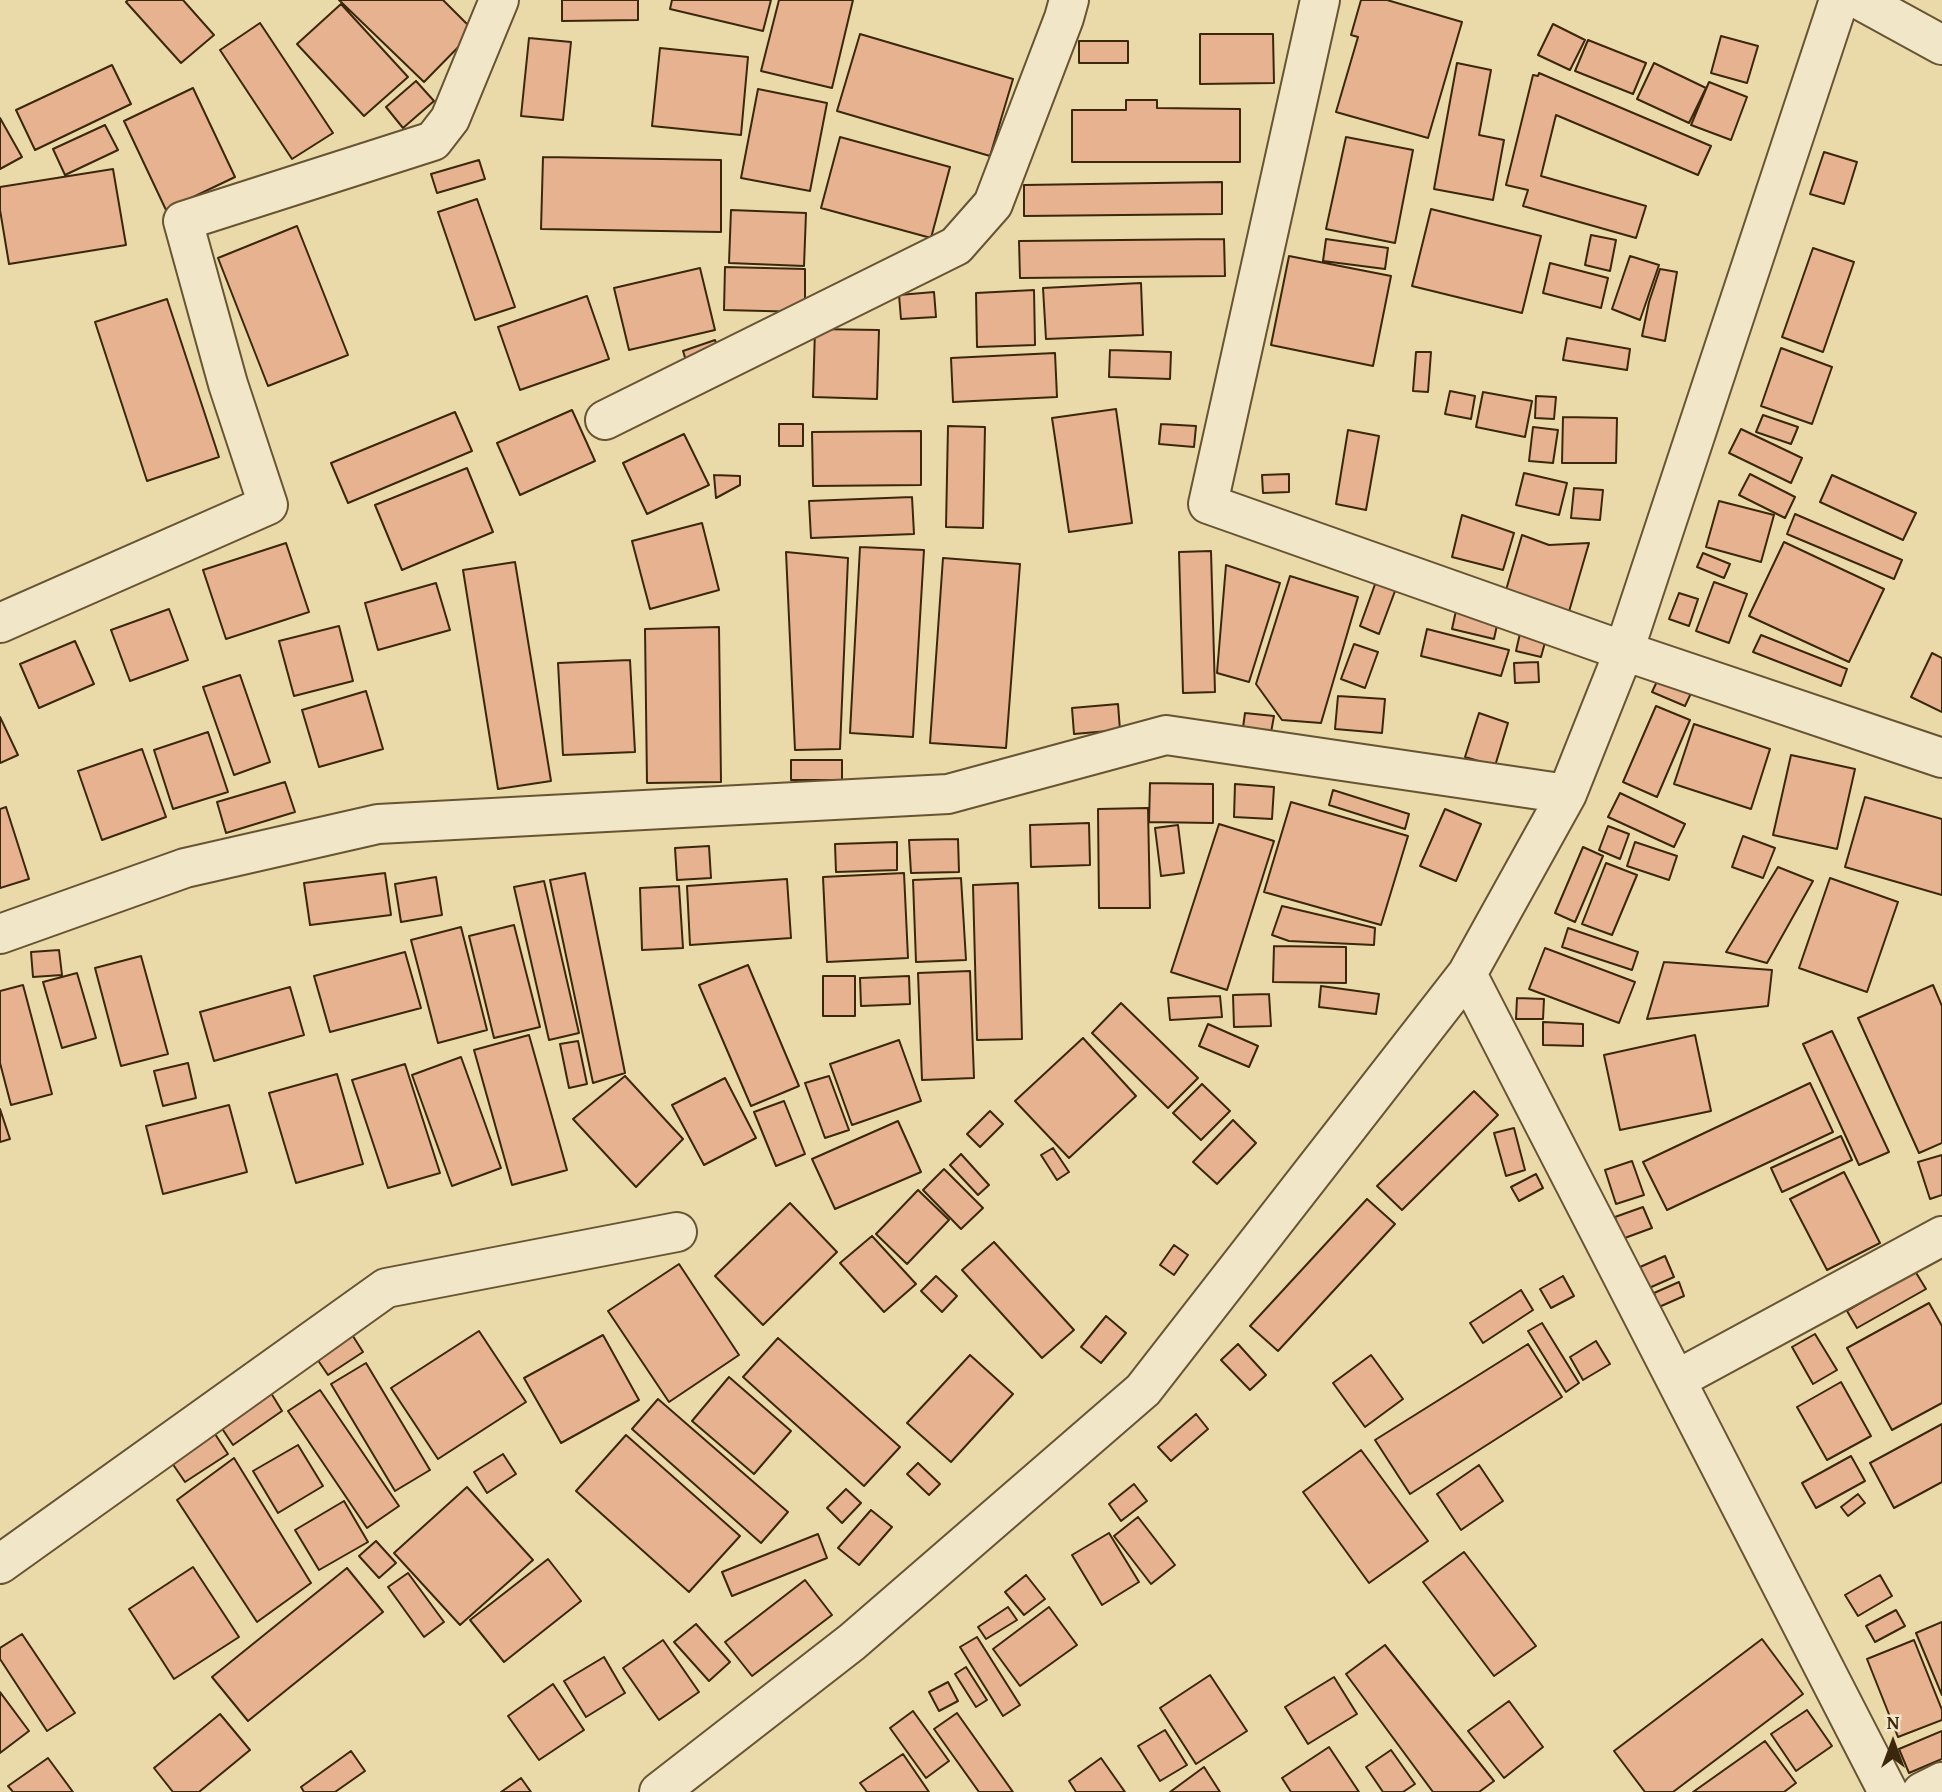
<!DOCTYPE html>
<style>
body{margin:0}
#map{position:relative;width:1942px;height:1792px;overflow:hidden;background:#ead9a9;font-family:"Gentium Book Plus",serif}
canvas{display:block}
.north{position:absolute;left:1858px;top:1708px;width:70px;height:70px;-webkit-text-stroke:5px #f1e6c7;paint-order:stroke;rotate:0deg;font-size:19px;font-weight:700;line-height:28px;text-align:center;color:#3b270b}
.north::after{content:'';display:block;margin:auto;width:24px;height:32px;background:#3b270b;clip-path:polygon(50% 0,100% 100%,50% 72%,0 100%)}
</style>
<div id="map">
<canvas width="1942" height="1792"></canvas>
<div class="north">N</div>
</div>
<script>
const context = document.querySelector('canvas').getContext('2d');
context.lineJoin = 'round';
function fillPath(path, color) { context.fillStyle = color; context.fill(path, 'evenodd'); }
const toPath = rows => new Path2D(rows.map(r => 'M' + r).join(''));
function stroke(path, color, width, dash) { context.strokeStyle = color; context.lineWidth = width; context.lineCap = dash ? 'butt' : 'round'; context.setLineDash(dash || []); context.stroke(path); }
const building = toPath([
 [128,0,183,0,214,35,181,63,126,2,128,0],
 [339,0,443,0,474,31,424,82,339,0],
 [562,0,638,0,638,20,562,21,562,0],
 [672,0,771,0,763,31,670,9,672,0],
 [779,0,853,0,832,88,761,71,779,0],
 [1361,0,1387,0,1462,22,1428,138,1336,112,1358,37,1351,35,1361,0],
 [341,4,408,77,364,116,297,44,341,4],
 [260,23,333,133,292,159,220,50,260,23],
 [1553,24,1585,40,1570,70,1538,55,1553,24],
 [860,34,1013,79,990,156,837,111,860,34],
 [1200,34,1273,34,1274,83,1200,84,1200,34],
 [1721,36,1758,46,1747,83,1711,73,1721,36],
 [529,38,571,42,563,120,521,116,529,38],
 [1588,40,1646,63,1633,94,1575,71,1588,40],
 [1079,41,1128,41,1128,63,1079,63,1079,41],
 [660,48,748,57,741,135,652,126,660,48],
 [1457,63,1491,70,1479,135,1504,140,1493,200,1434,189,1457,63],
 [1654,63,1706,88,1689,123,1637,99,1654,63],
 [112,65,131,104,35,150,16,110,112,65],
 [1539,73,1711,146,1698,175,1556,115,1541,176,1646,206,1636,238,1523,206,1528,190,1506,185,1533,75,1538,76,1539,73],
 [416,81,434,101,403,128,386,107,416,81],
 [1709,82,1747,97,1731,140,1691,125,1709,82],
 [193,88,235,177,166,210,124,121,193,88],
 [758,89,827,103,810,191,741,178,758,89],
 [1126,100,1157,100,1157,108,1240,109,1240,162,1072,162,1072,110,1126,110,1126,100],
 [0,118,22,157,0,169,0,118],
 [105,125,118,150,65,175,53,149,105,125],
 [840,137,950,167,931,238,821,208,840,137],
 [1346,137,1413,150,1395,243,1326,229,1346,137],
 [1824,152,1857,162,1844,204,1810,194,1824,152],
 [543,157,721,160,721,232,541,229,543,157],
 [479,160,485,179,437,193,431,174,479,160],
 [113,169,126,245,9,264,0,210,0,187,113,169],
 [1222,182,1222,214,1024,216,1024,185,1222,182],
 [477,199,515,307,475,320,438,212,477,199],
 [1431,209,1541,236,1522,313,1412,286,1431,209],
 [731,210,806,213,804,266,729,263,731,210],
 [297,226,348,355,268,386,218,258,297,226],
 [1591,235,1616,240,1610,271,1585,265,1591,235],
 [1224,239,1225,276,1020,278,1019,241,1224,239],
 [1326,239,1388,248,1385,269,1323,261,1326,239],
 [1813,248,1854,262,1823,352,1782,337,1813,248],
 [1289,256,1391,276,1373,366,1271,345,1289,256],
 [1630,256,1659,265,1640,320,1612,309,1630,256],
 [1550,263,1608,278,1601,308,1543,293,1550,263],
 [725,267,805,269,805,312,724,310,725,267],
 [700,268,715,330,629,350,614,288,700,268],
 [1660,269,1677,272,1665,341,1642,336,1649,302,1660,269],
 [1141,283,1143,335,1046,339,1043,288,1141,283],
 [1034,290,1035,345,977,347,976,293,1034,290],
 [934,292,936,317,901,319,899,295,934,292],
 [587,296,609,359,520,390,498,327,587,296],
 [167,299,219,457,147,481,95,322,167,299],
 [815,329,879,330,877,399,813,397,815,329],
 [1567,338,1630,349,1627,370,1563,360,1567,338],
 [715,340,721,356,688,367,683,351,715,340],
 [1781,348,1832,367,1812,424,1761,406,1781,348],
 [1110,350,1171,352,1170,379,1109,377,1110,350],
 [1416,352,1431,352,1428,392,1413,391,1416,352],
 [1055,353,1057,397,953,402,951,358,1055,353],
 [1450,391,1475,396,1471,419,1445,414,1450,391],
 [1483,392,1532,401,1525,437,1476,427,1483,392],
 [1536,396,1556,397,1554,419,1535,418,1536,396],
 [1116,409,1132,523,1069,532,1052,418,1116,409],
 [572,410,595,461,520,495,497,443,572,410],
 [455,412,472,451,348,503,331,463,455,412],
 [1763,415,1798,427,1791,444,1756,432,1763,415],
 [1563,417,1617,418,1616,463,1562,463,1563,417],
 [779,424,803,424,803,446,779,446,779,424],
 [1161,424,1196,426,1194,447,1159,444,1161,424],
 [948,426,985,427,983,528,946,527,948,426],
 [1533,427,1558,430,1553,463,1529,461,1533,427],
 [1741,429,1802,458,1791,483,1729,453,1741,429],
 [1348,430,1379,436,1366,510,1336,504,1348,430],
 [921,431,921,485,813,486,812,432,921,431],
 [684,434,709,485,647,514,623,463,684,434],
 [467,468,493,532,402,570,375,505,467,468],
 [1524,473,1567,483,1559,515,1516,505,1524,473],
 [1289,474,1289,492,1263,493,1262,475,1289,474],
 [1750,474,1795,497,1785,518,1739,495,1750,474],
 [714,475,740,476,740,485,716,498,714,475],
 [1832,475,1916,513,1903,540,1820,502,1832,475],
 [1574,488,1603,490,1600,520,1571,518,1574,488],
 [912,497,914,534,811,538,809,501,912,497],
 [1719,501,1774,515,1761,562,1706,547,1719,501],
 [1795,514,1902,560,1894,579,1787,534,1795,514],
 [1462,515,1514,533,1503,570,1452,557,1462,515],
 [702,523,719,590,650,609,632,541,702,523],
 [1522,535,1549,545,1589,543,1568,615,1504,597,1522,535],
 [1784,542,1884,589,1849,662,1749,616,1784,542],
 [286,543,309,612,226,639,203,570,286,543],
 [860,547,924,550,913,737,850,733,860,547],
 [1211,551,1215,692,1183,693,1179,552,1211,551],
 [786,552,848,558,840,749,795,750,786,552],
 [1703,553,1730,564,1724,578,1697,567,1703,553],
 [943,558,1020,564,1006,748,930,743,943,558],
 [515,562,551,781,498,789,463,570,515,562],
 [1226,565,1280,583,1249,682,1217,673,1226,565],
 [1290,576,1358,597,1321,723,1282,720,1256,684,1290,576],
 [1378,576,1398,583,1379,634,1360,626,1378,576],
 [1714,582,1747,594,1729,643,1696,631,1714,582],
 [436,583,450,630,378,650,365,603,436,583],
 [1679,593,1698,599,1689,626,1669,619,1679,593],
 [1457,606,1499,616,1494,639,1452,629,1457,606],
 [169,609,188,660,130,681,111,630,169,609],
 [339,626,353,681,294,696,279,641,339,626],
 [719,627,721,782,647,783,645,629,719,627],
 [1427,629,1509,650,1501,676,1421,656,1427,629],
 [1521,629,1547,635,1541,657,1516,651,1521,629],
 [1761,635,1847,669,1841,686,1753,652,1761,635],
 [75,641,94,684,39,708,20,664,75,641],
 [1354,644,1378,652,1365,688,1341,679,1354,644],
 [1932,653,1942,658,1942,712,1911,697,1932,653],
 [630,660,635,752,563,755,558,663,630,660],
 [1538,662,1539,682,1515,683,1514,663,1538,662],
 [240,675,270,762,234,775,203,687,240,675],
 [1660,675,1693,689,1685,706,1652,692,1660,675],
 [366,691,383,749,319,767,302,710,366,691],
 [1338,696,1385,699,1382,733,1335,729,1338,696],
 [1118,704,1120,730,1074,734,1072,708,1118,704],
 [1656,706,1690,720,1657,797,1623,782,1656,706],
 [1245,713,1274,716,1270,738,1242,735,1245,713],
 [1479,713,1508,723,1495,766,1465,757,1479,713],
 [0,717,18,755,0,763,0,717],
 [1694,724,1770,749,1751,809,1674,784,1694,724],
 [208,732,228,792,173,809,154,750,208,732],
 [142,749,166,817,102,840,78,771,142,749],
 [1791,755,1855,769,1837,849,1773,835,1791,755],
 [791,760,842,760,842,780,791,780,791,760],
 [285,782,295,812,226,833,217,802,285,782],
 [1150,783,1213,784,1213,823,1149,822,1150,783],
 [1235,784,1274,787,1272,819,1234,817,1235,784],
 [1333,790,1409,814,1405,829,1329,805,1333,790],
 [1620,793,1685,824,1674,847,1608,817,1620,793],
 [1865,797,1942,819,1942,895,1845,867,1865,797],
 [1291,802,1408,836,1381,925,1264,892,1291,802],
 [6,807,29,879,0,888,0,809,6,807],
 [1148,808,1150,908,1099,908,1098,809,1148,808],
 [1445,809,1481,824,1456,881,1420,866,1445,809],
 [1089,823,1090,865,1031,867,1030,825,1089,823],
 [1219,824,1274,841,1227,990,1171,972,1219,824],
 [1178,825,1184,873,1161,876,1155,828,1178,825],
 [1608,826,1629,834,1620,859,1599,850,1608,826],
 [1743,836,1775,848,1763,878,1732,867,1743,836],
 [958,839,959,872,911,873,909,840,958,839],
 [897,842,897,870,836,872,835,844,897,842],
 [1635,842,1677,856,1669,880,1627,866,1635,842],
 [709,846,711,878,677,880,675,848,709,846],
 [1583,847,1603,856,1575,922,1555,913,1583,847],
 [1606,863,1637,875,1612,935,1582,924,1606,863],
 [1778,867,1813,881,1767,963,1726,952,1778,867],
 [385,873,391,915,310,925,304,883,385,873],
 [585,873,625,1073,593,1083,550,880,585,873],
 [904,873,908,958,827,962,823,877,904,873],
 [436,877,442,915,401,922,395,884,436,877],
 [961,878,966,960,916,962,913,880,961,878],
 [1830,878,1898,902,1867,992,1799,968,1830,878],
 [787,879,791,938,690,945,687,886,787,879],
 [544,881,579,1033,549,1040,514,887,544,881],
 [1018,883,1022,1039,977,1040,973,885,1018,883],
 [679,886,683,948,642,950,640,888,679,886],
 [1282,906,1375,928,1374,945,1289,941,1272,935,1282,906],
 [514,925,540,1027,494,1038,469,936,514,925],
 [461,927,487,1030,438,1043,411,940,461,927],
 [1568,928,1638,952,1632,970,1562,947,1568,928],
 [1274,946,1346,947,1346,983,1273,982,1274,946],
 [1545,948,1635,982,1619,1023,1529,989,1545,948],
 [59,950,62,975,33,977,31,952,59,950],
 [405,952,421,1008,330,1032,314,976,405,952],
 [141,956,168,1054,121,1066,95,968,141,956],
 [1664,962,1772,970,1768,1006,1647,1019,1664,962],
 [748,965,799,1086,751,1106,699,985,748,965],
 [970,971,974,1078,922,1080,918,973,970,971],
 [77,973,96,1038,62,1048,43,982,77,973],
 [823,976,855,976,855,1016,823,1016,823,976],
 [909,976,910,1004,861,1006,860,978,909,976],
 [23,985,52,1094,11,1105,0,1063,0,991,23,985],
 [1933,985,1942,1006,1942,1143,1919,1153,1858,1018,1933,985],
 [1321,986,1379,994,1376,1014,1319,1007,1321,986],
 [290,987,304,1035,214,1061,200,1012,290,987],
 [1269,994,1271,1026,1234,1027,1233,995,1269,994],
 [1220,996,1222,1017,1170,1020,1168,998,1220,996],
 [1517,998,1544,999,1543,1019,1516,1019,1517,998],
 [1121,1003,1198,1078,1168,1108,1092,1033,1121,1003],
 [1543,1022,1583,1024,1583,1046,1543,1045,1543,1022],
 [1208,1024,1258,1046,1249,1067,1199,1046,1208,1024],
 [1832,1031,1889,1152,1859,1165,1803,1044,1832,1031],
 [529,1035,567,1170,512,1185,474,1050,529,1035],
 [1695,1035,1711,1111,1620,1130,1604,1055,1695,1035],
 [1083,1038,1136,1096,1069,1158,1015,1101,1083,1038],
 [899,1040,921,1101,852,1125,830,1064,899,1040],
 [578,1041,587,1084,569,1088,560,1044,578,1041],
 [461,1057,501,1168,452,1186,412,1075,461,1057],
 [188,1063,196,1098,163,1106,154,1071,188,1063],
 [405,1064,440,1173,388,1188,352,1080,405,1064],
 [337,1074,363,1164,296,1183,269,1093,337,1074],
 [625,1076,683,1139,636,1187,573,1119,625,1076],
 [829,1076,849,1130,825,1138,805,1083,829,1076],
 [725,1078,756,1138,704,1165,672,1105,725,1078],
 [1810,1083,1833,1132,1667,1210,1643,1162,1810,1083],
 [1202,1084,1230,1111,1201,1140,1173,1113,1202,1084],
 [1474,1091,1498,1115,1402,1210,1377,1186,1474,1091],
 [784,1101,805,1154,776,1166,754,1112,784,1101],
 [229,1105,247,1172,163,1194,146,1126,229,1105],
 [0,1109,10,1139,0,1142,0,1109],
 [990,1111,1003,1124,980,1147,967,1134,990,1111],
 [1233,1120,1256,1143,1217,1184,1193,1162,1233,1120],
 [898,1121,921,1172,835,1209,812,1159,898,1121],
 [1514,1128,1525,1170,1506,1176,1494,1133,1514,1128],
 [1841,1136,1852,1160,1782,1192,1771,1168,1841,1136],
 [1053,1148,1069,1172,1057,1180,1041,1155,1053,1148],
 [961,1154,989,1185,978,1195,950,1165,961,1154],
 [1942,1155,1942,1195,1930,1199,1918,1162,1942,1155],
 [1632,1161,1644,1195,1616,1204,1605,1170,1632,1161],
 [944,1169,983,1208,961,1229,923,1190,944,1169],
 [1844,1172,1880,1243,1827,1270,1790,1199,1844,1172],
 [1536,1174,1543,1188,1519,1201,1511,1187,1536,1174],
 [918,1190,949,1220,907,1264,876,1234,918,1190],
 [1367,1199,1395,1224,1278,1351,1250,1326,1367,1199],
 [790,1203,837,1252,763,1325,715,1276,790,1203],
 [1643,1207,1652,1228,1622,1239,1615,1217,1643,1207],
 [872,1236,916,1284,884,1312,840,1263,872,1236],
 [994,1242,1074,1330,1042,1358,962,1270,994,1242],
 [1174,1245,1188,1255,1174,1275,1160,1265,1174,1245],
 [1665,1256,1674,1277,1649,1288,1640,1267,1665,1256],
 [679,1264,739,1355,669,1402,608,1311,679,1264],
 [1915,1271,1926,1289,1857,1328,1847,1311,1915,1271],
 [936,1276,957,1296,942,1312,921,1291,936,1276],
 [1563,1276,1574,1296,1551,1308,1540,1289,1563,1276],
 [1679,1282,1684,1296,1659,1307,1654,1293,1679,1282],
 [1521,1290,1533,1310,1483,1343,1470,1323,1521,1290],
 [1929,1303,1942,1326,1942,1403,1892,1430,1847,1348,1929,1303],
 [1106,1316,1126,1333,1101,1363,1081,1347,1106,1316],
 [1542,1323,1579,1383,1566,1392,1528,1331,1542,1323],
 [479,1331,526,1402,438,1459,391,1388,479,1331],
 [351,1333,363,1352,328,1375,315,1356,351,1333],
 [1815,1334,1837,1370,1813,1384,1792,1347,1815,1334],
 [603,1335,639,1400,561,1443,524,1378,603,1335],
 [778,1338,900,1447,864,1486,743,1377,778,1338],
 [1596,1341,1610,1364,1583,1380,1570,1357,1596,1341],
 [1238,1344,1266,1375,1250,1390,1221,1360,1238,1344],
 [1528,1344,1562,1397,1410,1494,1375,1440,1528,1344],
 [970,1355,1013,1394,951,1462,907,1423,970,1355],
 [1371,1355,1403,1399,1365,1427,1333,1383,1371,1355],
 [366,1363,430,1470,395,1491,331,1384,366,1363],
 [729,1377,791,1431,754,1474,692,1421,729,1377],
 [1841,1382,1871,1436,1827,1460,1797,1407,1841,1382],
 [320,1390,399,1506,367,1528,288,1411,320,1390],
 [271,1393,282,1411,233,1445,221,1427,271,1393],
 [658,1399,788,1512,761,1543,632,1429,658,1399],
 [1196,1414,1208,1429,1171,1461,1158,1447,1196,1414],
 [1942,1424,1942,1482,1894,1508,1870,1463,1942,1424],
 [215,1434,228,1454,185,1482,172,1463,215,1434],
 [626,1435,740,1536,689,1592,576,1491,626,1435],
 [298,1445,323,1486,278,1513,253,1471,298,1445],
 [1361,1450,1428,1541,1369,1583,1303,1492,1361,1450],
 [503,1454,516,1474,487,1493,474,1472,503,1454],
 [1851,1456,1865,1481,1816,1508,1802,1483,1851,1456],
 [234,1458,311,1583,257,1622,177,1500,234,1458],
 [918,1463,940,1484,929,1495,907,1474,918,1463],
 [1479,1465,1503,1501,1461,1530,1437,1494,1479,1465],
 [1134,1484,1147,1501,1121,1521,1109,1504,1134,1484],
 [467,1487,533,1560,460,1625,394,1553,467,1487],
 [846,1489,861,1503,842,1523,827,1508,846,1489],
 [1858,1494,1865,1503,1848,1516,1841,1507,1858,1494],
 [344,1501,368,1542,319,1570,295,1530,344,1501],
 [871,1510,892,1527,859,1565,838,1548,871,1510],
 [1138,1517,1175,1565,1151,1584,1114,1536,1138,1517],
 [1109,1533,1139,1582,1102,1605,1072,1555,1109,1533],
 [818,1534,827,1558,732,1596,722,1572,818,1534],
 [376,1541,396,1563,379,1578,359,1556,376,1541],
 [1464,1552,1536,1646,1494,1676,1423,1582,1464,1552],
 [548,1559,581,1601,504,1662,470,1620,548,1559],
 [193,1567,239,1637,174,1679,129,1609,193,1567],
 [347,1568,383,1612,248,1721,212,1677,347,1568],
 [408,1573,444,1622,424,1637,388,1587,408,1573],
 [1026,1575,1045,1599,1024,1615,1005,1592,1026,1575],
 [1880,1575,1892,1596,1858,1616,1845,1595,1880,1575],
 [805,1580,832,1615,752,1676,725,1642,805,1580],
 [1008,1607,1017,1620,986,1639,978,1627,1008,1607],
 [1049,1607,1077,1645,1020,1686,993,1649,1049,1607],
 [1896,1610,1905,1626,1875,1642,1866,1626,1896,1610],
 [1942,1622,1942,1695,1916,1633,1942,1622],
 [696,1624,730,1662,709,1681,674,1642,696,1624],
 [22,1634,75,1713,47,1731,0,1659,0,1648,22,1634],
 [977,1637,1020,1705,1003,1716,960,1647,977,1637],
 [1762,1639,1803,1694,1673,1792,1645,1792,1614,1751,1762,1639],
 [663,1640,699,1692,659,1720,623,1668,663,1640],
 [1914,1640,1942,1710,1942,1720,1898,1737,1867,1659,1914,1640],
 [1385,1645,1494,1781,1479,1792,1433,1792,1346,1674,1385,1645],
 [604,1657,625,1693,586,1717,564,1681,604,1657],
 [966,1667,987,1700,976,1707,955,1674,966,1667],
 [1210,1675,1247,1731,1196,1764,1160,1708,1210,1675],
 [1334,1677,1357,1714,1308,1744,1285,1707,1334,1677],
 [948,1682,958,1701,939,1711,929,1692,948,1682],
 [553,1684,584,1730,539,1760,508,1716,553,1684],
 [0,1692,29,1731,0,1753,0,1692],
 [1509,1701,1543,1747,1504,1778,1468,1731,1509,1701],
 [1807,1710,1832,1746,1796,1771,1771,1734,1807,1710],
 [913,1711,949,1761,926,1778,890,1728,913,1711],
 [957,1713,1013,1792,979,1792,934,1729,957,1713],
 [220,1714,250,1750,199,1792,173,1792,154,1768,220,1714],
 [1165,1730,1187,1765,1160,1781,1138,1746,1165,1730],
 [1942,1731,1942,1759,1909,1773,1899,1749,1942,1731],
 [1765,1741,1796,1783,1784,1792,1693,1792,1765,1741],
 [1329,1747,1359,1792,1291,1792,1282,1778,1329,1747],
 [1391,1750,1415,1784,1403,1792,1383,1792,1366,1767,1391,1750],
 [351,1751,365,1771,335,1792,304,1792,301,1787,351,1751],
 [903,1754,929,1792,867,1792,860,1783,903,1754],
 [48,1758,73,1792,13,1792,8,1786,48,1758],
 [1101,1758,1125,1792,1076,1792,1069,1781,1101,1758],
 [1204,1767,1220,1792,1170,1792,1204,1767],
 [521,1778,531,1792,501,1792,521,1778]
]);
const minor = toPath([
 [1320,0,1208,504,1624,651,1942,758],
 [1860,0,1942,45],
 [605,420,956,246,993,204,1064,18,1069,0],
 [0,623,268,505,228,384,183,221,433,141,450,119,499,0],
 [0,934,185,868,378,824,948,794,1166,735,1567,794],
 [1467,974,1888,1792],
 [1676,1380,1942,1236],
 [0,1564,386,1288,677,1232],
 [659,1792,852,1642,1143,1390,1467,974,1567,794,1624,651,1839,0],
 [1922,1792,1942,1782]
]);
fillPath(building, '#e7b290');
stroke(building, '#3b270b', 2);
stroke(minor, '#675432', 42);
stroke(minor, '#f1e6c7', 38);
</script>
